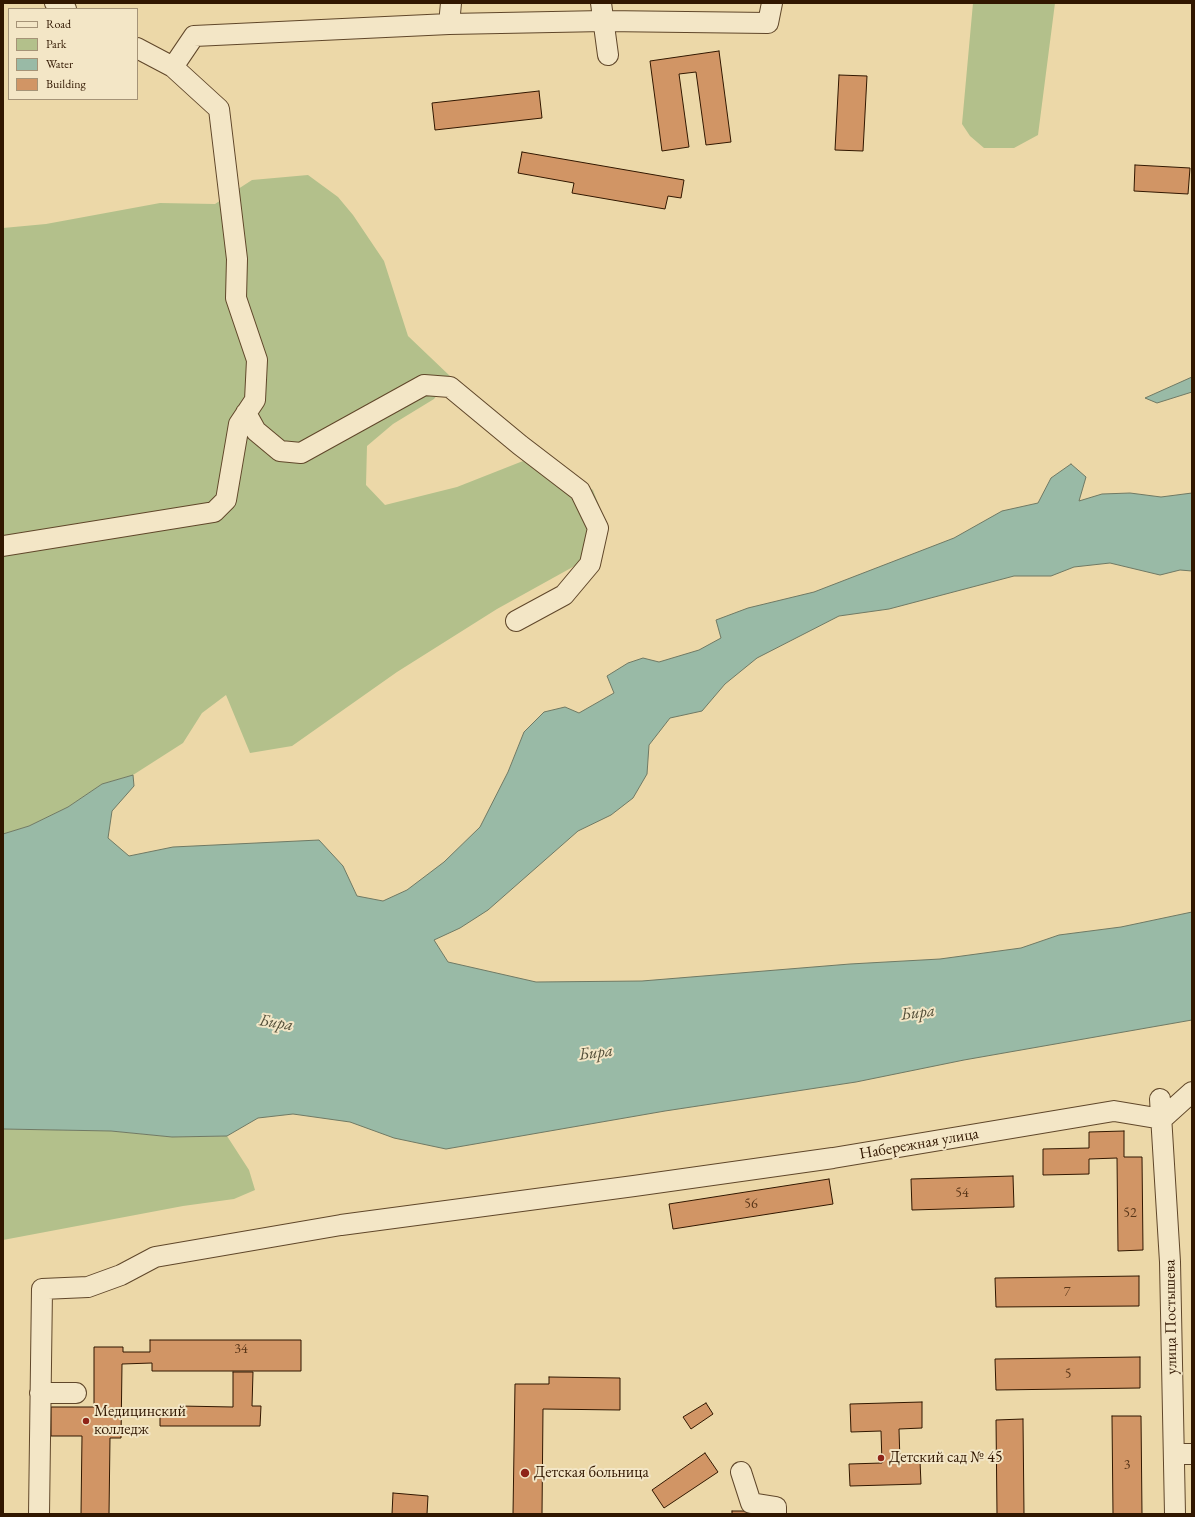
<!DOCTYPE html>
<meta charset="utf-8">
<style>
body{margin:0}
#map{position:relative;width:1195px;height:1517px;overflow:hidden;background:#ecd8a8;font-family:"EB Garamond",serif}
canvas{display:block}
.frame{position:absolute;inset:0;border:4px solid #311700;pointer-events:none}
.legend{position:absolute;left:8px;top:8px;width:130px;height:92px;box-sizing:border-box;background:#f3e6c6;border:1px solid #a59377;margin:0;padding:5px 7px;list-style:none;font-size:12px;color:#311700}
.legend li{display:flex;align-items:center;gap:8px;height:20px}
.legend b{width:20px;border:1px solid #a59377}
</style>
<div id="map">
<canvas width="1195" height="1517"></canvas>
<div class="frame"></div>
<ul class="legend">
<li><b style="height:5px;background:#f3e6c6"></b>Road</li>
<li><b style="height:11px;background:#b3c08b"></b>Park</li>
<li><b style="height:11px;background:#99baa6"></b>Water</li>
<li><b style="height:11px;background:#d19565"></b>Building</li>
</ul>
</div>
<script>
const context = document.querySelector('canvas').getContext('2d');
context.lineJoin = 'round';
function fillPath(path, color) { context.fillStyle = color; context.fill(path, 'evenodd'); }
const toPath = rows => new Path2D(rows.map(r => 'M' + r).join(''));
function stroke(path, color, width, dash) { context.strokeStyle = color; context.lineWidth = width; context.lineCap = dash ? 'butt' : 'round'; context.setLineDash(dash || []); context.stroke(path); }
function drawText(font, color, halo, rows, align = 'center') {
  context.font = font + ' "EB Garamond",serif'; context.lineWidth = 4; context.setLineDash([]); context.textBaseline = 'middle'; context.strokeStyle = halo; context.fillStyle = color; for (const [text, x, y, turn = 0] of rows) {
    context.save(); context.translate(x, y); context.rotate((+turn || 0) * Math.PI / 180); context.textAlign = isNaN(turn) ? turn : align; if (halo) context.strokeText(text, 0, 0); context.fillText(text, 0, 0); context.restore();
  }
}
const green = toPath([
 [973,3,1055,3,1038,135,1014,148,984,148,970,136,962,124],
 [308,175,338,197,353,215,384,261,408,336,451,377,434,399,393,424,367,446,366,485,385,505,457,487,523,461,560,467,593,490,605,521,580,563,497,609,397,672,292,746,250,753,226,695,202,713,183,743,133,775,102,784,68,807,29,826,3,834,3,228,46,224,160,203,215,204,252,180],
 [3,1129,111,1131,172,1137,227,1136,249,1170,255,1190,234,1199,183,1206,3,1240]
]);
const water = toPath([
 [1192,377,1192,392,1157,403,1145,398,1192,377],
 [1071,464,1086,477,1079,501,1102,494,1130,493,1161,497,1192,493,1192,571,1180,570,1160,575,1110,563,1074,567,1051,576,1014,576,889,609,839,616,757,658,725,684,702,711,670,718,649,745,647,774,633,798,611,815,578,831,488,910,460,928,434,940,448,962,536,982,642,981,850,964,940,959,1021,948,1059,935,1121,927,1192,912,1192,1020,964,1060,856,1082,665,1111,446,1149,394,1138,350,1122,293,1114,258,1118,227,1136,172,1137,111,1131,3,1129,3,834,29,826,68,807,102,784,133,775,134,786,112,811,108,838,129,856,173,847,319,840,343,866,357,896,383,901,407,890,444,862,480,827,508,772,524,732,544,712,565,707,579,713,614,693,607,676,628,663,643,658,659,662,699,650,721,638,716,620,748,608,814,592,954,538,1002,511,1038,503,1051,478,1071,464]
]);
const building = toPath([
 [719,51,731,142,706,145,696,72,679,74,689,147,662,151,650,61,719,51],
 [839,75,867,76,863,151,835,150,839,75],
 [539,91,542,118,435,130,432,103,539,91],
 [522,152,684,180,681,198,668,196,665,209,572,193,574,183,518,173,522,152],
 [1135,165,1190,168,1188,194,1134,191,1135,165],
 [1124,1131,1124,1157,1142,1157,1143,1250,1118,1251,1117,1158,1089,1159,1089,1174,1043,1175,1043,1149,1089,1148,1089,1132,1124,1131],
 [1013,1176,1014,1207,912,1210,911,1179,1013,1176],
 [829,1179,833,1204,673,1229,669,1204,829,1179],
 [1139,1276,1139,1306,996,1307,995,1278,1139,1276],
 [150,1340,301,1340,301,1371,152,1371,152,1363,122,1364,121,1438,110,1438,109,1514,81,1514,82,1436,51,1436,51,1407,94,1407,94,1347,123,1347,123,1352,150,1352,150,1340],
 [1140,1357,1140,1388,996,1390,995,1359,1140,1357],
 [233,1372,253,1372,252,1406,261,1406,260,1426,160,1426,160,1413,180,1413,180,1406,233,1407,233,1372],
 [549,1377,620,1378,620,1410,543,1409,542,1514,513,1514,515,1384,549,1384,549,1377],
 [922,1402,922,1428,899,1429,900,1462,920,1461,921,1484,850,1486,849,1464,882,1463,881,1431,851,1432,850,1404,922,1402],
 [706,1403,713,1414,691,1429,683,1417,706,1403],
 [1112,1416,1141,1416,1142,1514,1113,1514,1112,1416],
 [1023,1419,1024,1514,997,1514,996,1420,1023,1419],
 [705,1453,718,1472,664,1508,652,1490,705,1453],
 [393,1493,428,1496,427,1514,392,1514,393,1493],
 [732,1511,762,1511,762,1514,732,1514,732,1511]
]);
const minor = toPath([
 [55,3,66,9],
 [601,3,608,55],
 [449,24,451,3],
 [173,67,194,36,449,24,604,21,768,23,772,3],
 [246,413,256,431,280,451,301,453,424,385,450,387,520,445,580,491,598,528,590,564,564,595,516,621],
 [3,546,214,512,226,500,239,424,255,400,257,360,236,298,237,259,219,109,173,67,137,48],
 [1160,1099,1170,1262,1175,1514],
 [1162,1119,1192,1092],
 [40,1393,76,1393],
 [1174,1454,1192,1454],
 [741,1472,751,1503,776,1507,776,1514],
 [39,1514,42,1289,88,1287,121,1275,155,1257,341,1225,634,1186,833,1158,1114,1111,1162,1119]
]);
const markers = [
 [86,1421,4,"#8f2418"],
 [881,1458,4,"#8f2418"],
 [525,1473,5,"#8f2418"]
];
const numberNames = [
 ["54",962,1193],
 ["56",751,1204],
 ["52",1130,1213],
 ["7",1067,1292],
 ["34",241,1349],
 ["5",1068,1374],
 ["3",1127,1465]
];
const streetNames = [
 ["Набережная улица",919,1144,-10],
 ["улица Постышева",1171,1317,-91]
];
const poiNames = [
 ["Медицинский",94,1412],
 ["колледж",94,1430],
 ["Детский сад № 45",889,1458],
 ["Детская больница",534,1473]
];
const waterNames = [
 ["Бира",918,1013,-7],
 ["Бира",276,1023,9],
 ["Бира",596,1053,-7]
];
fillPath(green, '#b3c08b');
fillPath(water, '#99baa6');
stroke(water, '#6f7964', 1);
fillPath(building, '#d19565');
stroke(building, '#311700', 1);
stroke(minor, '#60472a', 22);
stroke(minor, '#f3e6c6', 20);
for (const [x, y, r, color] of markers) { const dot = new Path2D(); dot.arc(x, y, r, 0, 2 * Math.PI); context.fillStyle = color; context.fill(dot); stroke(dot, '#f3e6c6', 1.5); }
drawText('14px', '#593619', null, numberNames);
drawText('16px', '#311700', '#f3e6c6', streetNames);
drawText('16px', '#311700', '#f3e6c6', poiNames, 'left');
drawText('italic 17px', '#55503a', '#f3e6c6', waterNames);
</script>
